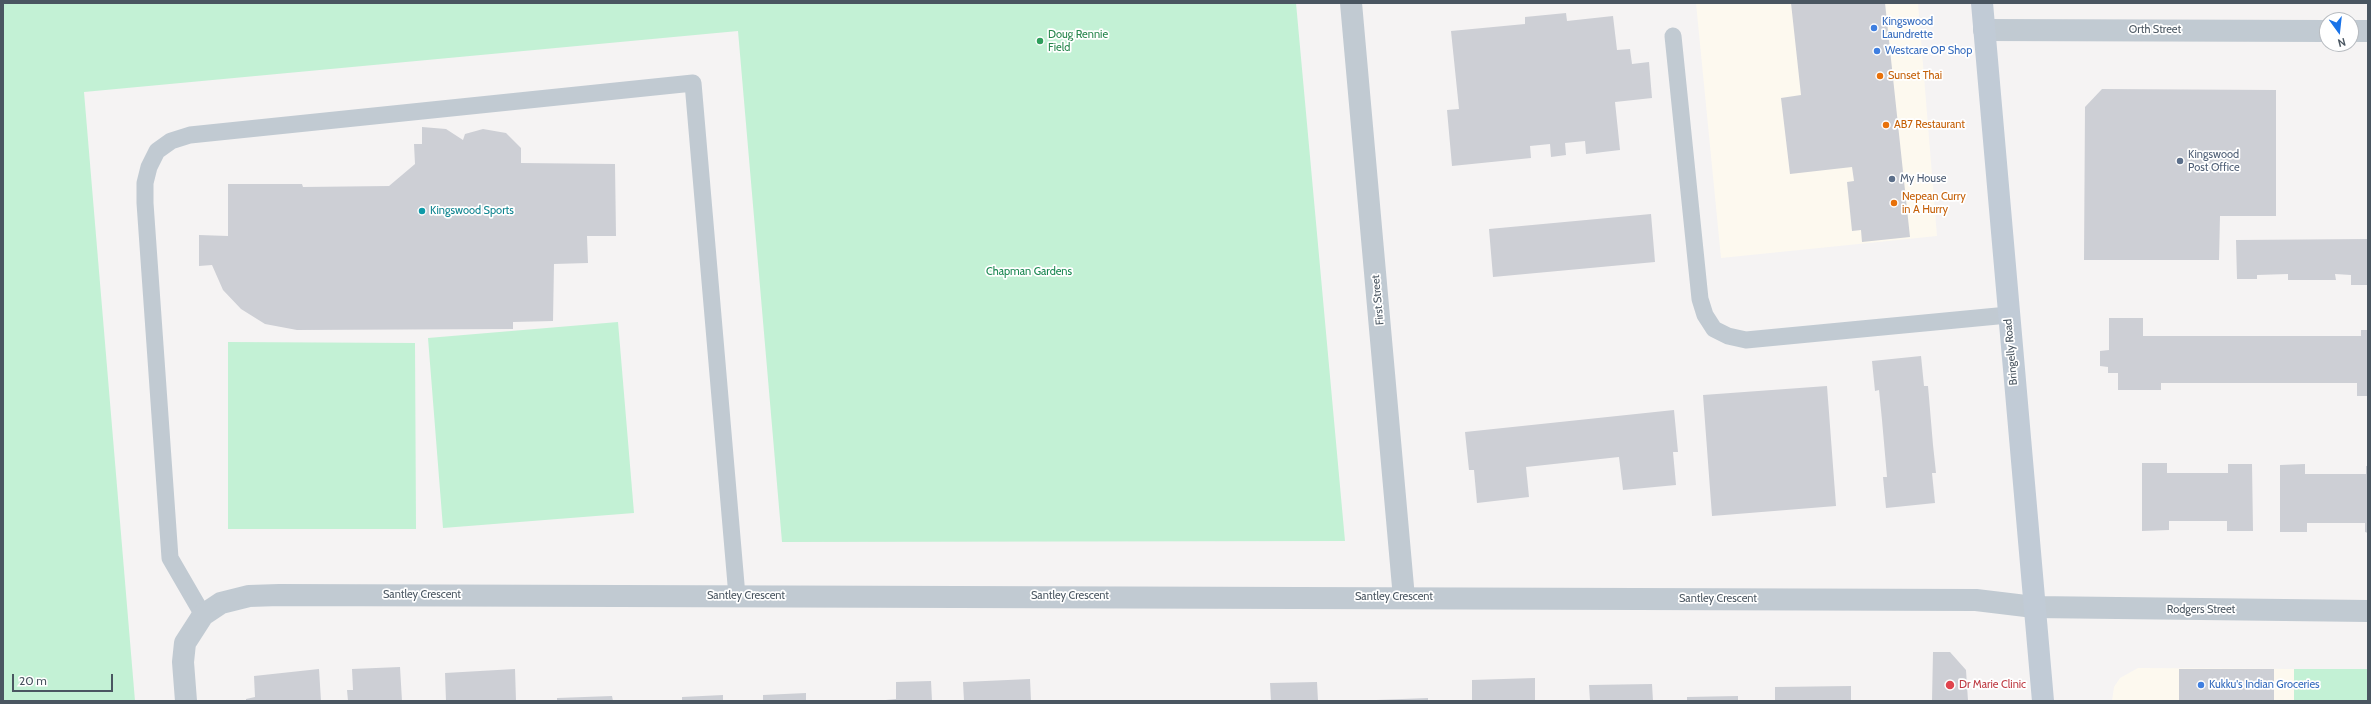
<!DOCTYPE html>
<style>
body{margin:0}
#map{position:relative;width:2371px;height:704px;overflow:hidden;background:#f5f3f3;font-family:Cabin,sans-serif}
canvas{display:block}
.frame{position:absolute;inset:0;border:4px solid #4a5661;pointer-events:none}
.north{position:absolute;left:2319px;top:12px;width:40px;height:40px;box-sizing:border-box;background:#fff;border:1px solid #b7bbc0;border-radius:50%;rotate:165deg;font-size:11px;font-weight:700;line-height:16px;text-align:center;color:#4a5661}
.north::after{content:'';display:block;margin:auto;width:14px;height:18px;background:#1a73e8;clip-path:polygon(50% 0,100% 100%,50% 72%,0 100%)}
.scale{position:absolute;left:12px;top:674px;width:101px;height:18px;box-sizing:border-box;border:2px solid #4a5661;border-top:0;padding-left:5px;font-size:12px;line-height:14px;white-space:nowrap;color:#4a5661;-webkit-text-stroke:3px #fff;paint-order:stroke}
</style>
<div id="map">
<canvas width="2371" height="704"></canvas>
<div class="frame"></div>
<div class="north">N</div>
<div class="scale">20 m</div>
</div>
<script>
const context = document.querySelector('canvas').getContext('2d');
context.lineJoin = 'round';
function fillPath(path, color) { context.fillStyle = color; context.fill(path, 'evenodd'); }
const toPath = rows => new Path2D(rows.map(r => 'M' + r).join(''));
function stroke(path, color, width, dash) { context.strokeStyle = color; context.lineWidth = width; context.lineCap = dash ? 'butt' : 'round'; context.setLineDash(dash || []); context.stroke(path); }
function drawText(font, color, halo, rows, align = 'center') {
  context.font = font + ' Cabin,sans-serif'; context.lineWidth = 3.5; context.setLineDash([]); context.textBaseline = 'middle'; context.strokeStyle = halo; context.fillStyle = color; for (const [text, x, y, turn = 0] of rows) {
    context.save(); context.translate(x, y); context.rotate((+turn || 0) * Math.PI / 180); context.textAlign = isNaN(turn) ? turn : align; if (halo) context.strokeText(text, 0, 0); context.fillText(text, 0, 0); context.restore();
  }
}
const commercial = toPath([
 [1696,3,1918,3,1937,236,1721,258],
 [2138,668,2294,669,2294,701,2112,701,2114,687,2120,678]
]);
const green = toPath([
 [3,3,1296,3,1345,541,782,542,738,31,84,92,135,701,3,701],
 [618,322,634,513,443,528,428,338],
 [228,342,415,343,416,529,228,529],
 [2294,669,2368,669,2368,701,2294,701]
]);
const building = toPath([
 [1791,3,1885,3,1910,237,1862,242,1861,230,1852,231,1847,182,1854,181,1852,167,1790,174,1781,98,1801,95],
 [1566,13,1567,21,1613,16,1617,50,1630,49,1632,64,1649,62,1652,98,1615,102,1620,150,1586,154,1585,141,1565,143,1566,155,1551,157,1550,144,1530,146,1531,158,1452,166,1447,110,1459,109,1451,31,1525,24,1525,17],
 [2102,89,2276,90,2276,216,2220,216,2219,260,2084,260,2085,107],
 [422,127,446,129,463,140,465,134,483,129,506,133,521,148,521,163,615,164,616,236,587,236,588,263,554,264,553,321,513,322,513,329,297,330,265,324,241,309,223,290,212,265,199,266,199,235,228,236,228,184,302,184,303,187,389,186,415,164,414,144,422,144],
 [1651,214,1655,262,1493,277,1489,229],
 [2368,239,2368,285,2351,285,2351,275,2335,274,2336,280,2288,280,2288,274,2257,275,2257,279,2237,279,2236,240],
 [2109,318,2143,318,2143,336,2361,336,2361,330,2368,330,2368,396,2357,396,2357,383,2161,383,2161,390,2118,390,2118,373,2108,373,2108,367,2100,366,2100,351,2109,350],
 [1921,356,1924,386,1928,386,1933,445,1936,473,1932,473,1935,503,1886,508,1883,477,1887,477,1882,420,1879,390,1875,391,1872,361],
 [1827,386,1836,506,1712,516,1703,395],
 [1674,410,1678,452,1673,452,1676,485,1623,490,1619,457,1526,467,1529,497,1477,503,1474,470,1469,470,1465,432],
 [2142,463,2167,463,2167,473,2228,473,2228,464,2252,464,2253,531,2227,531,2227,521,2169,521,2169,530,2142,531],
 [2305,464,2305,474,2366,474,2366,466,2368,466,2368,533,2365,532,2365,523,2307,523,2307,532,2280,532,2280,465],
 [1933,652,1950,652,1966,670,1968,701,1932,701],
 [400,667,402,701,348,701,347,690,353,690,352,669],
 [319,669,321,701,246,701,246,699,255,697,254,676],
 [515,669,516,701,446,701,445,673],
 [2179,669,2274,669,2274,701,2179,701],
 [1535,678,1535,701,1472,701,1472,680],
 [1030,679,1031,701,964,701,963,682],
 [931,681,932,701,875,701,896,699,896,682],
 [1317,682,1318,701,1271,701,1270,683],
 [1652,684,1653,701,1590,701,1589,685],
 [1851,686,1851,701,1775,701,1775,687],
 [806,693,806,701,763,701,763,695],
 [723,695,723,701,682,701,682,697],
 [612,696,613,701,557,701,557,698],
 [1738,696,1738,701,1687,701,1687,697],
 [1428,698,1428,701,1376,701,1376,700]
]);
const service = toPath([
 [1673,36,1700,299,1705,315,1714,329,1728,336,1746,340,2008,315],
 [203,615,170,558,145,203,145,183,149,167,157,151,171,141,190,135,693,83,737,596]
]);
const minor = toPath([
 [1351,3,1404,598],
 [1984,30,2327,31],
 [2351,31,2368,31],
 [186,701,183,662,185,643,203,615,221,603,249,596,279,595,1976,600,2034,607,2368,611]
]);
const secondary = toPath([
 [1982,3,2043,701]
]);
const markers = [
 [1874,28,4,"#3f7fe0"],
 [1040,41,4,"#2e9e5b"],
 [1877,51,4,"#3f7fe0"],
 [1880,76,4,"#e8710a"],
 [1886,125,4,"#e8710a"],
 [2180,161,4,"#5c6f8a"],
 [1892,179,4,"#5c6f8a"],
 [1894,203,4,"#e8710a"],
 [422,211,4,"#0f9aa8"],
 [1950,685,5,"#e0444e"],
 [2201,685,4,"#3f7fe0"]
];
const shopNames = [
 ["Kingswood",1882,22],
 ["Laundrette",1882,35],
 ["Westcare OP Shop",1885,51],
 ["Kukku's Indian Groceries",2209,685]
];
const streetNames = [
 ["Orth Street",2155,30],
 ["First Street",1378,300,-95],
 ["Bringelly Road",2011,352,-95],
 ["Santley Crescent",422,595],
 ["Santley Crescent",746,596],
 ["Santley Crescent",1070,596],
 ["Santley Crescent",1394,597],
 ["Santley Crescent",1718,599],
 ["Rodgers Street",2201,610]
];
const leisureNames = [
 ["Doug Rennie",1048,35],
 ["Field",1048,48]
];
const foodNames = [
 ["Sunset Thai",1888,76],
 ["AB7 Restaurant",1894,125],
 ["Nepean Curry",1902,197],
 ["in A Hurry",1902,210]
];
const serviceNames = [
 ["Kingswood",2188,155],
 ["Post Office",2188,168],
 ["My House",1900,179]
];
const cultureNames = [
 ["Kingswood Sports",430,211]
];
const parkNames = [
 ["Chapman Gardens",1029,272]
];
const healthNames = [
 ["Dr Marie Clinic",1959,685]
];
fillPath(commercial, '#fdf9ef');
fillPath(green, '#c3f1d5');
fillPath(building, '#cdcfd5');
stroke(service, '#c1cad2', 17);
stroke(minor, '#c1cad2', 22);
stroke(secondary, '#c1cbd6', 22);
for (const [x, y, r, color] of markers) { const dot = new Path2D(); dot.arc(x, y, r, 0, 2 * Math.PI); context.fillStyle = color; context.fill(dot); stroke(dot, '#fff', 1.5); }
drawText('11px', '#366cbe', '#fff', shopNames, 'left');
drawText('11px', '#4a5661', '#fff', streetNames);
drawText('11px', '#27864d', '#fff', leisureNames, 'left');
drawText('11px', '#c56008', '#fff', foodNames, 'left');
drawText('11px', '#4e5e75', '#fff', serviceNames, 'left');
drawText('11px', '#0d838f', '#fff', cultureNames, 'left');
drawText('11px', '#17864f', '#fff', parkNames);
drawText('11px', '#be3a42', '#fff', healthNames, 'left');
</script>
